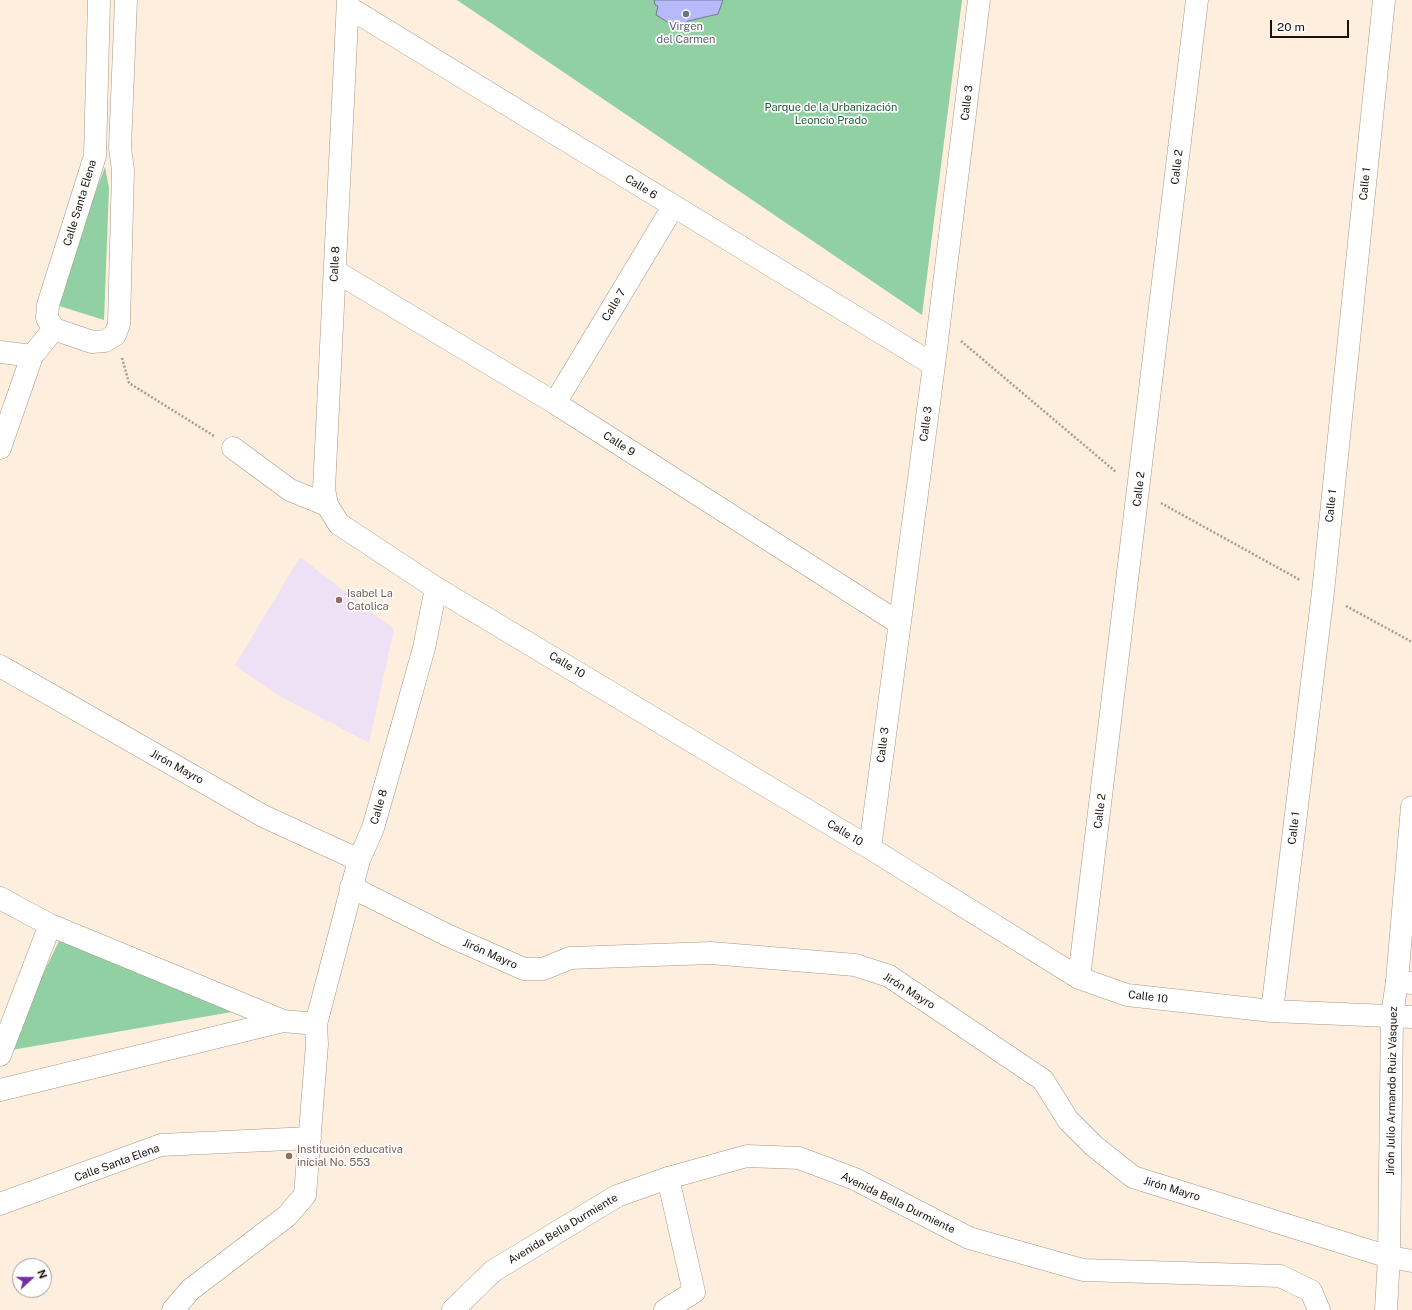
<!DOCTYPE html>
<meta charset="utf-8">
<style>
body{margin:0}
#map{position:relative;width:1412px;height:1310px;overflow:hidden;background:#feeedd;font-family:"Public Sans",sans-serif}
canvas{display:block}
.north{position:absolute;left:12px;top:1258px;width:40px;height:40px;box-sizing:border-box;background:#fefefe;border:1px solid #a2a09d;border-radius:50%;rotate:69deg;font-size:11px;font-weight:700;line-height:16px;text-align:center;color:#17120c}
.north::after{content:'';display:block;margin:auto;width:14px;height:18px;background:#722fa3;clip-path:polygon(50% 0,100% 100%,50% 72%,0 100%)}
.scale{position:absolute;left:1270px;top:20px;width:79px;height:18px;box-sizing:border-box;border:2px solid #17120c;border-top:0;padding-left:5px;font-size:12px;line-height:14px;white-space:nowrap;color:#17120c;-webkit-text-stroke:3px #fefefe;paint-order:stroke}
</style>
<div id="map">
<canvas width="1412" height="1310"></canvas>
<div class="north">N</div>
<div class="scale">20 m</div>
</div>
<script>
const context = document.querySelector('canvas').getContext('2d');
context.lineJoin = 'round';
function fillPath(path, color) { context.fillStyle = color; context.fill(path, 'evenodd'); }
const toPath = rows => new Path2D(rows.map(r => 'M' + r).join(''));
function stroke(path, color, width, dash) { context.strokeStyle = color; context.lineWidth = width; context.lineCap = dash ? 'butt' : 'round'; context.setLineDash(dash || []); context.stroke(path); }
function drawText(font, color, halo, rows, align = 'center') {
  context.font = font + ' "Public Sans",sans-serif'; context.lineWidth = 3.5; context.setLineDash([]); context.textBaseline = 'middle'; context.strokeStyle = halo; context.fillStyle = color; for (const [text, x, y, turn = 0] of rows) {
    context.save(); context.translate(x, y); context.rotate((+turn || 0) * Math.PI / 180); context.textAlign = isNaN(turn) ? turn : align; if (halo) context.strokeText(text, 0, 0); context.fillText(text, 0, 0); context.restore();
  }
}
const education = toPath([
 [300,557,394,629,369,743,274,693,235,665]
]);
const green = toPath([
 [457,0,962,0,922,315],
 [105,167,109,188,104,320,53,304],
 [60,939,232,1012,6,1051]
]);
const building = toPath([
 [654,0,723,0,718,14,688,21,679,29,656,15,658,6,655,5,654,0]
]);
const path = toPath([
 [961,341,1116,472],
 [122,358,129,383,214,436],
 [1161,503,1300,580],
 [1346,606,1412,642]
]);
const minor = toPath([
 [348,0,324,489,327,505,339,524,436,588,870,848,1079,978,1127,995,1272,1011,1412,1017],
 [348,7,934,365],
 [335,271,555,403,899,623],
 [54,329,92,342,105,341,115,335,119,324,123,170,120,148,126,0],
 [54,329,47,318,48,305,95,156,99,0],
 [0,352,32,356],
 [555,403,673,207],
 [0,448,32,356,54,329],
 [233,448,290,490,327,505],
 [0,666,263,816,359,860],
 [870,848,934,365,979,0],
 [351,887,447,935,524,969,543,969,570,958,711,953,855,965,889,976,1043,1080,1068,1120,1094,1146,1133,1177,1389,1257,1412,1261],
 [0,898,50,925,283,1021],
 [1079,978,1197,0],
 [1397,981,1412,983],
 [1272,1011,1323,592,1384,0],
 [0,1055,50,925],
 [0,1090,283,1021,316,1024],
 [0,1204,161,1145,310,1138],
 [173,1310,190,1290,287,1216,305,1195,317,1044,316,1024,359,860,373,828,401,730,424,648,436,588],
 [665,1310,694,1292,668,1178]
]);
const tertiary = toPath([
 [453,1310,493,1271,617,1196,668,1178,747,1156,799,1158,855,1179,969,1238,1083,1270,1280,1276,1311,1291,1319,1310],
 [1386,1310,1389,1257,1392,1016,1397,981,1412,807]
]);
const markers = [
 [686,14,4,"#6b7280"],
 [339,600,4,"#8d6e63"],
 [289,1156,4,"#8d6e63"]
];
const worshipNames = [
 ["Virgen",686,27],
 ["del Carmen",686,40]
];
const streetNames = [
 ["Calle 3",967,103,-83],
 ["Calle 2",1177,167,-83],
 ["Calle 1",1365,184,-84],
 ["Calle 6",641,187,32],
 ["Calle Santa Elena",80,203,-73],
 ["Calle 8",335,264,-87],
 ["Calle 7",614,305,-59],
 ["Calle 3",926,424,-82],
 ["Calle 9",619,444,33],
 ["Calle 2",1139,489,-83],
 ["Calle 1",1331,506,-84],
 ["Calle 10",567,665,31],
 ["Calle 3",883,745,-83],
 ["Jirón Mayro",177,767,29],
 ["Calle 8",379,807,-74],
 ["Calle 2",1100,811,-83],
 ["Calle 1",1294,828,-83],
 ["Calle 10",845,833,31],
 ["Jirón Mayro",490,954,24],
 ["Jirón Mayro",909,991,32],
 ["Calle 10",1148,997,7],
 ["Jirón Julio Armando Ruiz Vásquez",1392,1091,-89],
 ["Calle Santa Elena",117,1163,-20],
 ["Jirón Mayro",1172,1189,17],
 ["Avenida Bella Durmiente",898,1203,26],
 ["Avenida Bella Durmiente",563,1229,-31]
];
const parkNames = [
 ["Parque de la Urbanización",831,108],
 ["Leoncio Prado",831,121]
];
const educationNames = [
 ["Isabel La",347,594],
 ["Catolica",347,607],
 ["Institución educativa",297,1150],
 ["inicial No. 553",297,1163]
];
fillPath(education, '#efe1f5');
fillPath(green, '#91d0a3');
fillPath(building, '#b6bafd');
stroke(building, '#787a8d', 1);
stroke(minor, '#a69887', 23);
stroke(tertiary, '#a69887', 23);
stroke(path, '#a99d90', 2.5, [2, 2]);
stroke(minor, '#fff', 22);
stroke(tertiary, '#fff', 22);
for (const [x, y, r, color] of markers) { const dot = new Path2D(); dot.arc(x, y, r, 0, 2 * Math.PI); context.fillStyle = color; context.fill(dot); stroke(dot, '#fefefe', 1.5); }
drawText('11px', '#5b616d', '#fefefe', worshipNames);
drawText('11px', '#17120c', '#fefefe', streetNames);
drawText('11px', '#205c36', '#fefefe', parkNames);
drawText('11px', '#785e54', '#fefefe', educationNames, 'left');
</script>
